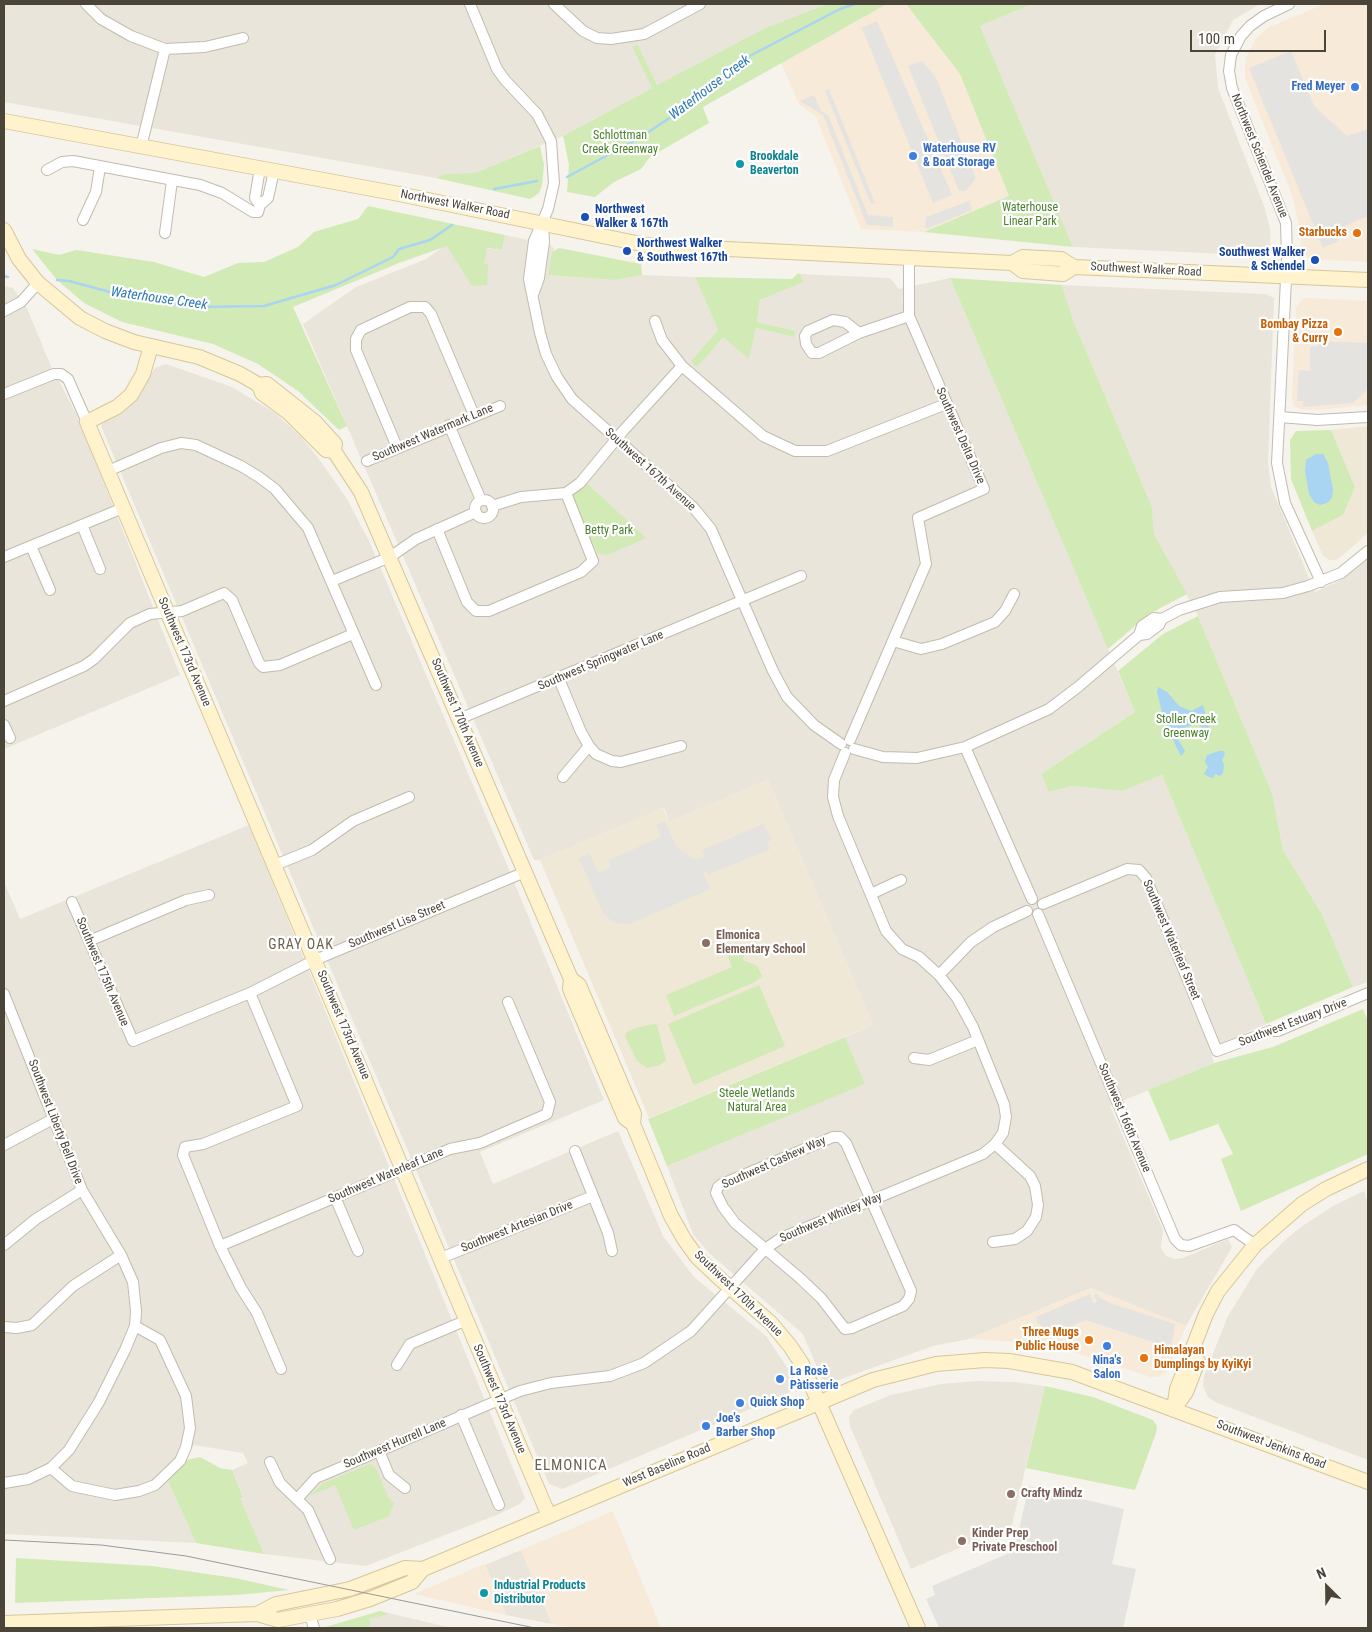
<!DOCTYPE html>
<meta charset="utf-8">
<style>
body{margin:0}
#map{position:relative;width:1372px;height:1632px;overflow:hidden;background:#f6f3ec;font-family:"Roboto Condensed",sans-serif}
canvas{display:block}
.frame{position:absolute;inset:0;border:5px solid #4b4439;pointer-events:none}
.north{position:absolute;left:1302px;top:1562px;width:50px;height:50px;-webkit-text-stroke:4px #fff;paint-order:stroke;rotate:337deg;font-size:14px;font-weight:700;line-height:20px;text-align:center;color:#4b4439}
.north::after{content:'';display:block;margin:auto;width:18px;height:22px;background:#4b4439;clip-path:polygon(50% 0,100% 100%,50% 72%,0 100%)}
.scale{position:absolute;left:1190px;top:30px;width:136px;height:22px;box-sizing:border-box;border:2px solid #4b4439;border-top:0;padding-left:6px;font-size:15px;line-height:18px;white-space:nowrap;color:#4b4439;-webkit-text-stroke:4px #fff;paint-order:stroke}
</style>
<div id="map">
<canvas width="1372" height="1632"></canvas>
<div class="frame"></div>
<div class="north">N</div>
<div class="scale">100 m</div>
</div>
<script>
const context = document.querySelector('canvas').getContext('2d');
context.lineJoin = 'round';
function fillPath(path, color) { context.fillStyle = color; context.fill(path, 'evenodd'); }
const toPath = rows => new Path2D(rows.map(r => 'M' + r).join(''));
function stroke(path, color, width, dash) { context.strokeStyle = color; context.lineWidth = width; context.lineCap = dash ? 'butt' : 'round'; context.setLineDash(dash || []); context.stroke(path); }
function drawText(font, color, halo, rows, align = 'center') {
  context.font = font + ' "Roboto Condensed",sans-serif'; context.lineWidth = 4.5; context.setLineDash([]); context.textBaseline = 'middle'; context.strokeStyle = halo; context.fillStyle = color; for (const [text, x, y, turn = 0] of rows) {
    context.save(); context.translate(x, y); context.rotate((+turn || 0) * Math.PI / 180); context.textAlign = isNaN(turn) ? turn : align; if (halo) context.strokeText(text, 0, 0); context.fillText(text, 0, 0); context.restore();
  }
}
const residential = toPath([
 [4,4,827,4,765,28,657,85,638,45,633,46,652,88,563,136,475,173,445,174,436,178,4,102],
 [1032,4,1260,4,1233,20,1215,55,1218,88,1264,206,1270,228,1271,256,1073,247,980,26],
 [505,235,551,245,554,249,548,275,614,280,642,275,695,277,718,330,691,361,723,336,749,358,756,328,794,337,796,331,757,322,760,300,804,282,800,274,890,278,899,289,950,278,1135,712,1041,774,1049,792,1072,786,1123,791,1162,775,1266,1024,1210,1049,1214,1063,1110,1106,1163,1230,1161,1248,1166,1256,1175,1259,1183,1258,1228,1239,1232,1247,1186,1326,1091,1288,969,1339,933,1346,836,1381,822,1379,803,1334,709,1253,693,1234,667,1166,864,1084,845,1037,873,1025,768,780,669,822,664,808,540,860,534,860,303,324,356,287,426,259,446,245,502,250],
 [587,483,645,538,597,553,574,500],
 [1062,285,1266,294,1274,298,1268,462,1271,487,1315,592,1339,581,1368,559,1368,982,1353,987,1322,914,1283,850,1272,793,1198,616,1154,534,1152,507,1073,320],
 [4,286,13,288,27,308,50,364,77,415,180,675,4,749],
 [166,364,232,387,275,413,301,437,319,459,347,499,369,541,505,860,604,1100,480,1152,493,1184,618,1131,663,1236,694,1277,766,1336,794,1378,794,1386,790,1392,562,1489,549,1484,101,426,102,423,120,413,133,402,155,368],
 [249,825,525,1498,520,1504,499,1514,366,1566,264,1554,240,1498,243,1496,232,1470,248,1463,243,1453,194,1445,168,1481,196,1543,4,1534,4,882,20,919],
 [1364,1191,1368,1202,1368,1460,1215,1402,1208,1397,1203,1386,1204,1376,1228,1316,1257,1269,1283,1242,1301,1227,1333,1206],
 [977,1381,1014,1382,1045,1386,1012,1525,911,1569,850,1426,849,1417,854,1410,891,1395,941,1384],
 [521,1550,552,1624,506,1615,485,1565],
 [380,1611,452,1628,326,1627]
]);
const commercial = toPath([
 [887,4,906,4,960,74,1009,196,924,232,861,229,816,117,799,104,781,63],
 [1325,4,1368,4,1368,262,1310,259,1302,255,1299,225,1292,195,1245,78,1245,59,1257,37,1269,27],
 [1307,298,1368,301,1368,405,1318,410,1300,409,1294,406,1292,399,1296,308,1301,300],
 [1091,1288,1186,1326,1167,1371,1158,1377,1151,1377,1064,1349,1019,1342,969,1339],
 [613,1511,661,1628,575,1628,552,1624,521,1550],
 [484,1564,506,1615,414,1594]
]);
const education = toPath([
 [1368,426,1368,533,1343,555,1336,560,1329,560,1323,556,1312,531,1343,515,1355,487,1331,430],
 [768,780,873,1025,649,1118,540,860,663,808,669,822]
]);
const green = toPath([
 [827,4,887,4,703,107,709,123,650,157,641,169,614,182,595,197,567,192,569,165,563,136,652,88,632,46,638,45,657,85,765,28],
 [906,4,1032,4,980,26,1073,247,924,232,1009,196,960,74],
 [540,146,544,165,542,185,539,193,530,199,436,178,445,174,475,173],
 [368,206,505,235,502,250,487,248,484,264,488,264,487,285,472,286,447,246,399,263,293,307,347,426,339,430,298,391,258,364,213,344,122,322,84,303,57,280,32,249,59,255,76,250,154,262,204,277,238,263,264,262,298,247,314,232,358,219],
 [559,248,641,264,642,275,614,280,548,275,552,252],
 [798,273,800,274,804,282,760,300,757,322,796,331,794,337,756,328,749,359,723,337,697,367,691,361,718,330,695,277,792,279],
 [950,278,1062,285,1073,320,1152,507,1154,534,1187,594,1149,614,1108,649],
 [1331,430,1355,487,1343,515,1312,531,1291,479,1290,440,1296,431],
 [587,483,646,538,607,555,597,553,573,500,574,494],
 [1198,616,1272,793,1283,850,1322,914,1353,987,1266,1024,1162,775,1123,791,1072,786,1049,792,1041,774,1135,712,1118,671,1163,634],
 [726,951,744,955,743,960,757,966,762,976,755,982,674,1016,666,995,732,967],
 [759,985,785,1046,694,1085,668,1024],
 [1363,1009,1368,1021,1368,1154,1241,1211,1221,1159,1233,1154,1218,1124,1170,1141,1148,1090,1214,1063,1273,1047],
 [654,1024,657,1025,666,1060,660,1065,647,1068,637,1061,625,1036,627,1032,639,1027],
 [845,1037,865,1084,667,1166,648,1119],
 [1045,1386,1093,1397,1153,1420,1157,1426,1156,1433,1135,1490,1026,1468],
 [200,1457,220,1468,232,1470,243,1497,240,1498,264,1554,196,1543,168,1481,186,1460],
 [370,1464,376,1468,388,1497,394,1503,389,1516,354,1530,335,1485,309,1496,324,1483],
 [16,1558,152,1566,235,1578,289,1590,236,1595,15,1603],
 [380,1611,388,1614,369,1619,371,1625,365,1628,326,1627]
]);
const parking = toPath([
 [877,21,952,195,933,203,862,28],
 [1291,51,1314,106,1347,136,1368,129,1368,216,1335,230,1339,241,1323,248,1249,68],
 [922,61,936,78,976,178,966,191,959,191,908,66],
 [829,89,875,203,871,204,825,91],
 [814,95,821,111,828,115,868,215,893,217,893,227,867,225,823,115,800,101],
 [969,201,972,210,929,228,925,228,926,217],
 [1318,341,1368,343,1368,389,1353,403,1303,407,1303,401,1297,401,1299,370,1310,371,1310,347,1318,346],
 [665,821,677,848,696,860,705,857,702,850,763,824,772,839,767,842,770,849,708,875,706,871,703,873,710,889,630,924,614,923,603,913,579,858,589,853,598,873,611,867,609,860,661,837,656,825],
 [1097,1293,1100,1298,1110,1303,1175,1324,1171,1348,1086,1320,1050,1335,1047,1330,1037,1322,1036,1317,1090,1294,1093,1303,1097,1302,1094,1295],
 [1029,1486,1124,1509,1112,1564,1136,1569,1123,1628,939,1628,926,1599,935,1595,932,1586,1014,1551]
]);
const water = toPath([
 [1316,454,1323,454,1328,463,1333,490,1332,498,1327,503,1320,505,1314,502,1309,494,1305,471,1306,460],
 [1158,687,1167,692,1179,706,1191,711,1203,705,1211,735,1207,739,1204,729,1197,723,1179,730,1176,736,1185,751,1181,756,1165,724,1157,692],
 [1219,751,1224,751,1225,754,1222,760,1224,765,1223,773,1220,776,1215,774,1213,778,1209,777,1204,774,1208,767,1205,762,1207,755]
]);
const stream = toPath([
 [567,177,638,139,689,105,734,72,740,61,840,9,855,4],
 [494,189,537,181],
 [4,276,8,277],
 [57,280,69,281,136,299,199,307,264,306,336,285,393,257,399,249,430,240,452,225]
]);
const street = toPath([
 [86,4,101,19,131,36,165,49,205,47,243,38],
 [470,4,497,69,505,80,537,114,551,141,554,183,548,209,534,241,529,279,540,333,546,354,557,377,572,399,693,507,711,529,773,671,787,697,814,725,841,744],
 [554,4,583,31,597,38,611,39,644,34,700,4],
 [1289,4,1264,16,1250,26,1241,36,1231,55,1229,71,1232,88,1286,223,1287,259,1277,463,1285,503,1321,582],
 [141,147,165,49],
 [260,168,255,198,260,205],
 [47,170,62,162,73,161,200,185,222,193,253,212,258,212,260,205,268,198,274,171],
 [83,220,96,192,100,167],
 [165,233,172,181],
 [534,292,539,278,544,242,543,224],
 [4,311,21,302,38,283],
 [655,321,662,340,682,366,763,436,795,451,827,451,946,404],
 [859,333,845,322,833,320,808,331,805,336,806,344,812,353,819,353,859,333,909,316],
 [4,394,54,374,61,374,68,379,87,422],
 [1280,417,1317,420,1368,417],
 [449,425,481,500],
 [397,447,356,350,356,339,361,330,410,307,425,307,431,314,474,415],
 [367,461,500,406],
 [108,471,161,448,181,443,196,445,241,466,259,477,275,489,308,528,376,685],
 '475 509a9 9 0 1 1 18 0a9 9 0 1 1-18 0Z',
 [492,506,521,497,566,493,580,483,623,431,682,366],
 [82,525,100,569],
 [437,529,467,602,476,611,489,611,581,572,593,561,566,493],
 [31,546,50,590],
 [4,557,123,508],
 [332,581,390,557,416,539,476,512],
 [1139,635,1147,634,1159,625,1162,619],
 [893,641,921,649,942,644,995,622,1005,611,1014,594],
 [559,679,581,732,589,746,596,754,612,761,621,762,681,746],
 [4,701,84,666,94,659,130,623,150,614,182,611,224,593,232,600,259,663,263,667,280,665,353,634],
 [459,719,801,576],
 [4,725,10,738],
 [850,740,926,564,918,518,984,489,909,316,909,258],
 [965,747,1032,899],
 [854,749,883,757,917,758,965,747,1049,709,1078,687,1139,635,1142,626,1154,618,1162,619,1179,610,1220,597,1283,593,1308,586,1341,573,1368,551],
 [563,777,589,746],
 [275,865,312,850,353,821,409,797],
 [871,894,901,880],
 [72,902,133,1041,250,993,315,960,525,872],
 [1043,904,1127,869,1139,870,1146,878,1217,1051,1270,1031,1278,1031,1368,993],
 [1038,914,1175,1239,1181,1245,1189,1246,1234,1230,1255,1245],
 [89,941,186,900,209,895],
 [939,975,971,942,993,927,1027,911],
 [250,993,297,1106,203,1144,185,1147,183,1155,220,1246,241,1288,257,1313,281,1369],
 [4,994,82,1190,121,1255,133,1282,136,1311,135,1326,125,1350,99,1402,69,1450,51,1468,28,1479,4,1483],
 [914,1058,929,1060,978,1040],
 [833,1137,840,1137,846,1143,911,1291,909,1299,903,1306,852,1328,845,1329,821,1298,801,1279,735,1223,723,1207,716,1193,718,1187,722,1184,833,1137],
 [4,1145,53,1119],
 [575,1151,608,1233,612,1251],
 [335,1197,358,1251],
 [993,1242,1015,1239,1027,1231,1036,1217,1038,1205,1035,1186,1030,1176,995,1144],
 [4,1245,36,1219,82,1190],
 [220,1246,450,1149,480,1143,547,1114,550,1102,508,1002],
 [441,1258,593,1196],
 [4,1327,17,1328,32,1325,73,1286,121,1255],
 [397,1365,410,1344,467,1320],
 [461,1415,499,1505],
 [379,1451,389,1475,405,1488],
 [270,1462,280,1483,308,1510,330,1559],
 [51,1468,72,1486,115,1495,139,1491,155,1485,180,1461,186,1447,190,1428,186,1396,160,1340,135,1326],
 [298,1498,316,1478,520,1391,551,1383,610,1376,644,1363,691,1331,765,1249,781,1238,983,1154,995,1144,1003,1133,1006,1117,1004,1104,973,1027,957,998,939,975,919,957,902,949,886,931,838,816,833,797,834,780,845,753],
 [310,1615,314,1628]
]);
const secondary = toPath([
 [4,121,394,193,646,245,1012,263,1023,271,1063,274,1074,267],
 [4,230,19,259,38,283,80,318,105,331,134,342,199,357,240,374,259,385,262,393,288,412,326,450,334,451],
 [1012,263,1023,257,1061,259,1074,267,1368,280],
 [151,346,143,374,131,395,117,407,87,422,549,1516],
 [259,385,267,384,315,422,335,444,334,451,361,492,571,979,579,985,634,1114,633,1124,671,1216,684,1239,697,1257,719,1278,771,1323,790,1346,802,1364,918,1628],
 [571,979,570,989,625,1118,633,1124],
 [1176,1406,1186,1392,1198,1361],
 [1174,1409,1177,1389,1206,1314,1218,1291,1255,1245,1302,1204,1326,1189,1368,1169],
 [257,1614,276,1604,350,1589,405,1568,423,1569,873,1380,936,1364,985,1360,1009,1361,1072,1372,1368,1482],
 [4,1623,257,1614,278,1620,337,1609,370,1599,412,1582,423,1569]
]);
const tram = toPath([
 [4,1540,101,1545,186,1556,535,1628]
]);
const markers = [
 [1355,87,5,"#3f7fe0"],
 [913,156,5,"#3f7fe0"],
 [740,164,5,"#0f9aa8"],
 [585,217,5,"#1a4fb4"],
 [1357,233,5,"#e8710a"],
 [627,251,5,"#1a4fb4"],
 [1315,260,5,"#1a4fb4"],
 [1338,332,5,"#e8710a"],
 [706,943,5,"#8d6e63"],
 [1089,1340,5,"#e8710a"],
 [1107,1346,5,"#3f7fe0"],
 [1144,1358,5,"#e8710a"],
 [780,1379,5,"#3f7fe0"],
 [740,1403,5,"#3f7fe0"],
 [706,1426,5,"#3f7fe0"],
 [1011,1494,5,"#8d6e63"],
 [962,1541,5,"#8d6e63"],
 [484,1593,5,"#0f9aa8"]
];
const shopNames = [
 ["Fred Meyer",1345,87,"right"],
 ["Waterhouse RV",923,149],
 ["& Boat Storage",923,163],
 ["Nina's",1107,1361,"center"],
 ["Salon",1107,1375,"center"],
 ["La Rosè",790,1372],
 ["Pàtisserie",790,1386],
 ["Quick Shop",750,1403],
 ["Joe's",716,1419],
 ["Barber Shop",716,1433]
];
const parkNames = [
 ["Schlottman",620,136],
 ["Creek Greenway",620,150],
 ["Waterhouse",1030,208],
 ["Linear Park",1030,222],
 ["Betty Park",609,531],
 ["Stoller Creek",1186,720],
 ["Greenway",1186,734],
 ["Steele Wetlands",757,1094],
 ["Natural Area",757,1108]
];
const streetNames = [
 ["Northwest Schendel Avenue",1259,156,68],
 ["Northwest Walker Road",455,205,11],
 ["Southwest Walker Road",1146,270,3],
 ["Southwest Watermark Lane",433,433,-23],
 ["Southwest Delta Drive",960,436,66],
 ["Southwest 167th Avenue",650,470,42],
 ["Southwest 173rd Avenue",184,652,67],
 ["Southwest Springwater Lane",601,661,-23],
 ["Southwest 170th Avenue",457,713,67],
 ["Southwest Lisa Street",397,925,-23],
 ["Southwest Waterleaf Street",1171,940,67],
 ["Southwest 175th Avenue",102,972,67],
 ["Southwest Estuary Drive",1293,1023,-21],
 ["Southwest 173rd Avenue",343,1025,67],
 ["Southwest 166th Avenue",1124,1118,67],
 ["Southwest Liberty Bell Drive",55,1122,69],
 ["Southwest Cashew Way",774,1163,-24],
 ["Southwest Waterleaf Lane",386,1176,-23],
 ["Southwest Whitley Way",831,1218,-23],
 ["Southwest Artesian Drive",517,1227,-22],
 ["Southwest 170th Avenue",738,1294,44],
 ["Southwest 173rd Avenue",499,1399,67],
 ["Southwest Hurrell Lane",395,1444,-23],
 ["Southwest Jenkins Road",1271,1445,21],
 ["West Baseline Road",667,1466,-23]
];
const cultureNames = [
 ["Brookdale",750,157],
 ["Beaverton",750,171],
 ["Industrial Products",494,1586],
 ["Distributor",494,1600]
];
const transitNames = [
 ["Northwest",595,210],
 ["Walker & 167th",595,224],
 ["Northwest Walker",637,244],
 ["& Southwest 167th",637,258],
 ["Southwest Walker",1305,253,"right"],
 ["& Schendel",1305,267,"right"]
];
const foodNames = [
 ["Starbucks",1347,233],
 ["Bombay Pizza",1328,325],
 ["& Curry",1328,339],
 ["Three Mugs",1079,1333],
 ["Public House",1079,1347],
 ["Himalayan",1154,1351,"left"],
 ["Dumplings by KyiKyi",1154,1365,"left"]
];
const educationNames = [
 ["Elmonica",716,936],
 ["Elementary School",716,950],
 ["Crafty Mindz",1021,1494],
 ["Kinder Prep",972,1534],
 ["Private Preschool",972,1548]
];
const waterNames = [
 ["Waterhouse Creek",710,88,-37],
 ["Waterhouse Creek",159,299,8]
];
const neighbourhoodNames = [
 ["GRAY OAK",301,945]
];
const quarterNames = [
 ["ELMONICA",571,1466]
];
fillPath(residential, '#eae5da');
fillPath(commercial, '#f7ead8');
fillPath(education, '#efe8d6');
fillPath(green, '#d2eab5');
fillPath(parking, '#e5e3e0');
fillPath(water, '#a9d4f2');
stroke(stream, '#a9d4f2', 2.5);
stroke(street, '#c2bbae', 12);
stroke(secondary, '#d6c79b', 16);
stroke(street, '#fff', 10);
stroke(secondary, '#fff3cd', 14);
stroke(tram, '#9a9a9a', 1);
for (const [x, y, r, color] of markers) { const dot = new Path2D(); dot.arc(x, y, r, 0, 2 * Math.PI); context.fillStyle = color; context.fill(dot); stroke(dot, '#fff', 2); }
drawText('bold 12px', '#366cbe', '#fff', shopNames, 'left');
drawText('12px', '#4a7f2a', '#fff', parkNames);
drawText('12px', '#4b4439', '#fff', streetNames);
drawText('bold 12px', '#0d838f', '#fff', cultureNames, 'left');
drawText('bold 12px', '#164399', '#fff', transitNames, 'left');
drawText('bold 12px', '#c56008', '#fff', foodNames, 'right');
drawText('bold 12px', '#785e54', '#fff', educationNames, 'left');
drawText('italic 14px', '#2e7ab2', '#fff', waterNames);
context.letterSpacing = '1px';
drawText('14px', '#6e6250', '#fff', neighbourhoodNames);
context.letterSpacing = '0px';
context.letterSpacing = '1px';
drawText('15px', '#6e6250', '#fff', quarterNames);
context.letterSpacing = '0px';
</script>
